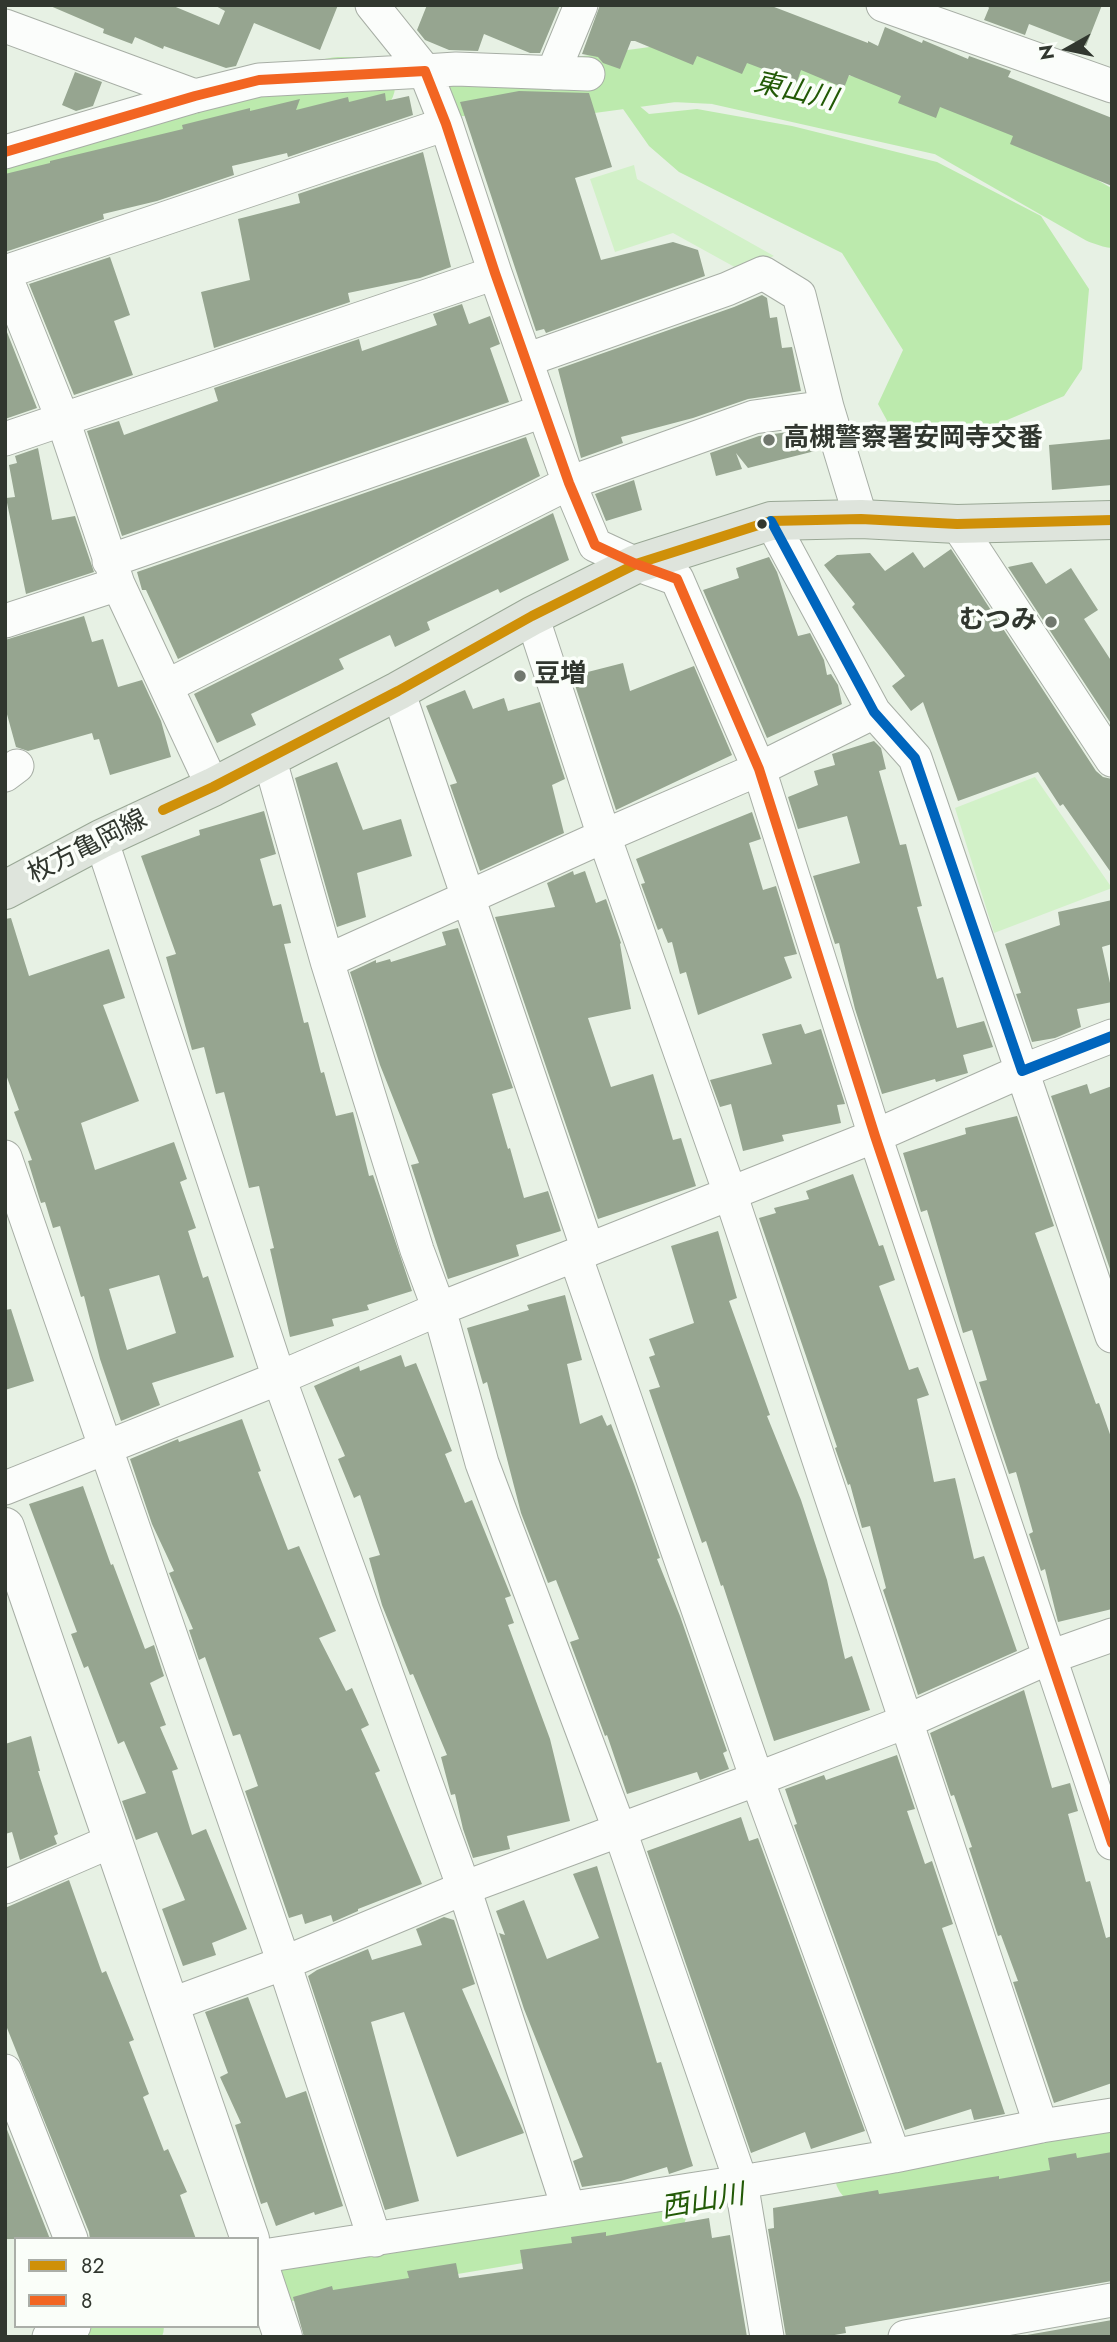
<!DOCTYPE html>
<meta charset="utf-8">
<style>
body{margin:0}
#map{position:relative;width:1117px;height:2342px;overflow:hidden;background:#e7f1e4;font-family:Jost,sans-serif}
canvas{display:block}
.frame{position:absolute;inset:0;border:7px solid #31372f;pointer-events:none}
.legend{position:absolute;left:14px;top:2237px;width:245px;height:91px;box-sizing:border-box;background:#fafef9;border:2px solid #aaaea8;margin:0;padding:9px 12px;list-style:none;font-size:21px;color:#31372f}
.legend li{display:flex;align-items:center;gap:14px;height:35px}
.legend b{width:35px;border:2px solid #aaaea8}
.north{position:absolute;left:1033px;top:14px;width:70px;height:70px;-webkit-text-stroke:5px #fafef9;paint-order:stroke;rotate:261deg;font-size:19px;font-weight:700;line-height:28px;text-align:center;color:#31372f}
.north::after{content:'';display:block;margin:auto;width:24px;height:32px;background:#31372f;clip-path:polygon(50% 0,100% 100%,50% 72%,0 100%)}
</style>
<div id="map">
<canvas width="1117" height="2342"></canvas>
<div class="frame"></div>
<ul class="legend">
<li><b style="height:9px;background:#cf9009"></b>82</li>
<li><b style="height:9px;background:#f26522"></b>8</li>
</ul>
<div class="north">N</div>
</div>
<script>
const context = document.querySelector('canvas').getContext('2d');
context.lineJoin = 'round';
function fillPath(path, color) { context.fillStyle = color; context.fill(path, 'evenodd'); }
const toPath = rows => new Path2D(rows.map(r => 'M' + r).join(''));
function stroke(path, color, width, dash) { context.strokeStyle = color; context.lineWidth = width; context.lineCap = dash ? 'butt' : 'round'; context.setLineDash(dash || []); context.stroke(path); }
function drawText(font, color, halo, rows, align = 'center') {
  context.font = font + ' Jost,"Noto Sans JP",sans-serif'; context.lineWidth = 7; context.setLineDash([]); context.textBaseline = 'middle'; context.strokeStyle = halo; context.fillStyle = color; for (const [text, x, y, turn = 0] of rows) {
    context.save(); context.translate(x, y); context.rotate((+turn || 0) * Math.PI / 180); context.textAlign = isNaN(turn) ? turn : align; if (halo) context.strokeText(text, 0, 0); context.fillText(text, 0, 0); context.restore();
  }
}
const green = toPath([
 [634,165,637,179,774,256,740,270,673,233,615,252,590,179],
 [1035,777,1112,888,994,933,955,808]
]);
const water = toPath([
 [617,87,649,114,697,109,792,126,937,162,1041,216,1089,289,1082,369,1064,396,1000,423,897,439,878,404,903,350,842,253,679,172,649,146,609,89]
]);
const river = toPath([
 [453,87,563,88,674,73,715,75,946,127,1100,215,1112,219],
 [12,165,151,128,213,109,338,86,366,86],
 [864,2176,1112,2135],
 [295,2272,658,2211],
 [109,2337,135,2326]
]);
const building = toPath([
 [48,5,171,5,219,25,225,11,214,5,338,5,320,50,254,23,236,66,226,68,164,46,163,49,135,37,132,44,103,33,104,29],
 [427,5,560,5,540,53,530,53,484,34,478,51,449,50,425,40,417,30],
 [600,5,769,5,868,43,868,41,878,46,885,27,922,43,923,40,968,59,969,56,1011,71,1008,77,1112,118,1112,186,1010,144,1013,136,940,107,936,118,898,103,901,96,849,75,844,88,801,70,797,82,747,63,742,74,697,56,693,65,635,41,631,41,620,69,603,63,598,57,582,54],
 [987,5,1102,5,1086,46,1029,24,1025,35,984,20,989,8],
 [75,72,102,82,93,106,76,111,62,105],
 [519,91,589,93,612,167,575,178,601,260,673,242,698,250,705,276,546,333,544,329,536,331,460,102],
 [385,93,386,101,409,96,413,115,288,157,287,153,232,166,234,175,157,201,103,214,104,219,5,252,5,174,50,163,50,161,183,129,182,125,250,108,250,111,300,99,296,110,348,97,349,102],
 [423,152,451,267,420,278,348,293,350,302,214,348,201,292,250,280,238,219,300,203,298,194],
 [110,257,130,315,114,321,133,375,74,395,29,284],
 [762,295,767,298,770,318,777,317,782,348,792,347,801,391,748,399,693,418,621,437,623,443,581,458,558,369,734,307],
 [462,304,469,324,490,316,500,344,490,348,509,402,122,536,87,431,119,421,124,435,218,401,214,388,359,339,362,351,437,325,433,314],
 [5,327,37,408,5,419],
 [810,429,815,451,748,468,736,453,742,469,716,476,710,453,759,436],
 [526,437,540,476,178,659,146,590,142,590,137,572],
 [1112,439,1112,485,1052,490,1049,445],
 [38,448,52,520,75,516,94,572,26,594,6,498,15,497,9,465,17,463,15,456],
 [634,480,642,510,606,521,595,494],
 [553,513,569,560,500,593,498,589,427,622,430,630,395,647,390,635,339,659,344,669,251,714,256,725,217,743,194,694],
 [951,549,1096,771,1103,777,1112,779,1112,874,1063,804,1060,806,1038,772,958,801,923,702,911,711,892,686,905,676,852,607,855,604,824,565,837,555,870,553,885,571,913,552,924,568],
 [769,557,777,572,798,636,810,633,824,660,827,675,831,674,838,685,842,704,767,738,703,590,739,578,736,568],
 [1032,562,1046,584,1071,568,1098,610,1084,619,1112,662,1112,725,1008,567],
 [84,616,92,642,103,639,118,687,142,680,161,721,171,757,110,775,99,739,94,740,92,733,28,751,16,747,5,707,5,640],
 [623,663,630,691,694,666,732,755,616,810,572,676],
 [465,690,473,709,504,698,508,711,540,702,565,779,552,785,564,833,480,871,450,785,457,783,426,706],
 [874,741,881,748,886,769,879,771,900,845,906,844,922,906,917,907,937,979,943,977,957,1028,984,1021,993,1047,963,1055,968,1073,936,1082,935,1079,882,1094,855,1009,839,943,835,944,813,876,860,863,847,816,798,829,788,797,818,785,814,771,835,765,832,754],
 [337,762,363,830,401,819,412,856,357,873,366,917,337,927,295,778],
 [264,811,276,854,260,859,273,906,281,904,291,943,284,944,304,1023,308,1022,321,1073,324,1072,336,1116,353,1112,369,1176,373,1175,412,1291,367,1305,369,1310,332,1319,334,1326,290,1337,270,1249,274,1248,259,1186,249,1188,224,1092,216,1094,204,1047,192,1050,166,957,176,954,141,856,200,835,199,830],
 [752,812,761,839,749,843,763,890,776,886,797,954,784,957,792,978,698,1015,686,972,680,974,672,942,668,943,662,928,658,930,641,884,645,883,636,859],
 [573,871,574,875,585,871,596,903,606,899,621,943,620,944,631,1009,588,1018,611,1087,653,1074,673,1140,681,1138,696,1186,598,1219,495,917,555,907,547,883],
 [1112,900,1112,944,1102,947,1112,992,1112,1002,1077,1009,1081,1027,1055,1038,1032,1042,1016,994,1021,993,1005,944,1060,925,1058,912],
 [11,918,29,976,109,949,125,998,103,1005,139,1101,81,1123,95,1170,174,1142,187,1179,180,1182,196,1228,188,1231,203,1278,208,1276,234,1357,152,1383,160,1405,121,1421,100,1359,84,1296,81,1297,60,1226,53,1228,45,1202,41,1203,39,1197,28,1161,32,1160,14,1112,19,1110,5,1072,5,919],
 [159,1275,176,1333,127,1350,109,1289],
 [458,928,513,1088,492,1094,508,1149,510,1148,524,1198,548,1191,561,1231,516,1245,519,1256,448,1279,411,1165,419,1163,380,1065,350,972,376,960,376,963,390,959,391,962,446,945,442,932],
 [801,1024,805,1034,821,1029,845,1104,837,1105,841,1123,782,1135,784,1141,743,1151,731,1104,720,1107,710,1080,772,1064,762,1034],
 [1087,1084,1090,1094,1112,1086,1112,1275,1051,1096],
 [1017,1116,1054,1226,1035,1233,1096,1404,1099,1403,1112,1440,1112,1609,1058,1622,1045,1569,1041,1571,1029,1534,1033,1532,1016,1472,1009,1474,992,1423,979,1382,987,1380,972,1330,963,1333,927,1210,921,1212,903,1153,966,1134,965,1128],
 [853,1174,879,1246,883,1245,895,1280,879,1286,909,1370,918,1367,929,1395,917,1399,934,1482,955,1478,974,1559,984,1556,1017,1651,918,1695,883,1590,886,1588,870,1526,862,1528,850,1484,848,1485,835,1448,837,1447,759,1218,776,1213,774,1208,809,1199,806,1191],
 [718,1231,737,1298,729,1301,770,1415,767,1416,801,1500,827,1580,845,1659,852,1656,870,1710,774,1741,723,1585,721,1586,706,1541,702,1543,649,1390,660,1387,649,1357,655,1355,649,1339,694,1323,671,1246],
 [565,1295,582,1360,567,1364,580,1424,602,1415,607,1426,611,1424,634,1484,660,1558,657,1559,680,1616,727,1751,723,1753,729,1769,700,1780,697,1772,627,1794,607,1735,605,1736,570,1642,579,1639,556,1580,548,1583,521,1513,487,1382,483,1384,467,1328,529,1310,527,1305],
 [11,1309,34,1381,5,1390,5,1310],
 [401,1355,405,1367,416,1363,452,1451,445,1454,465,1503,472,1500,511,1596,505,1598,514,1623,508,1625,550,1739,570,1821,507,1836,510,1849,473,1858,463,1829,455,1794,451,1795,441,1757,447,1755,413,1674,410,1675,382,1605,369,1558,380,1555,360,1495,354,1498,338,1459,345,1456,314,1386,359,1366,360,1371],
 [242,1419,261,1471,258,1472,288,1550,299,1546,336,1631,319,1638,346,1691,352,1688,369,1725,361,1729,380,1771,375,1773,422,1884,358,1909,358,1911,333,1922,331,1915,305,1924,302,1914,289,1918,245,1791,258,1786,240,1734,233,1736,205,1657,199,1660,189,1630,193,1629,169,1573,174,1571,152,1524,130,1459,178,1439,179,1442],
 [83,1486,111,1565,113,1564,145,1649,154,1645,164,1676,150,1683,166,1725,160,1727,178,1769,172,1771,192,1835,206,1829,247,1929,212,1943,216,1955,183,1966,162,1909,185,1900,157,1832,136,1840,122,1801,146,1793,124,1741,118,1744,88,1666,84,1668,71,1634,77,1632,29,1504],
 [1024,1690,1052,1788,1070,1783,1078,1811,1068,1814,1086,1882,1090,1881,1106,1938,1112,1936,1112,2083,1054,2103,1013,1982,1018,1981,1001,1935,998,1936,969,1848,972,1847,954,1795,951,1796,930,1733],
 [31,1736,40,1771,38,1771,58,1834,54,1836,57,1844,20,1860,12,1832,5,1834,5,1744],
 [897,1755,915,1809,907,1811,925,1864,932,1861,953,1924,942,1928,1005,2114,974,2120,971,2109,905,2130,794,1825,797,1824,785,1789,824,1775,826,1780],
 [741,1817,749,1841,758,1838,865,2131,811,2149,805,2132,751,2153,647,1851],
 [597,1866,657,2063,661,2062,693,2166,669,2174,667,2167,621,2181,582,2187,573,2161,583,2157,524,2009,499,1933,505,1935,496,1911,524,1900,547,1959,599,1938,573,1874],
 [69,1880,102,1973,106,1971,134,2040,129,2042,149,2094,143,2097,164,2151,168,2149,187,2192,180,2195,196,2239,90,2239,89,2232,5,2023,5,1908],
 [444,1917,454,1920,475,1984,462,1989,524,2133,457,2157,404,2012,371,2022,419,2201,385,2210,308,1976,317,1970,368,1949,372,1960,422,1945,416,1929],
 [248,1997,286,2098,306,2091,343,2206,315,2215,314,2212,276,2226,267,2202,261,2204,235,2125,241,2123,220,2077,228,2073,205,2012],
 [5,2127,6,2127,50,2239,5,2239],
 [1112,2152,1112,2281,845,2327,846,2333,823,2337,786,2337,768,2229,774,2228,773,2208,878,2190,879,2194,999,2176,999,2179,1050,2170,1048,2158,1076,2153,1077,2158],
 [709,2218,712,2238,730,2235,747,2337,304,2337,293,2297,332,2286,333,2290,409,2278,407,2271,456,2263,459,2278,523,2269,520,2250,572,2243,571,2237,606,2232,606,2236],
 [1112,2320,1112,2337,1028,2337,1027,2335]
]);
const minor = toPath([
 [372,5,425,71,456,69,588,74],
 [883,5,1112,86],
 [5,26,195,96],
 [553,73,581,5],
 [5,152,195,96,259,80,425,71,446,124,495,273,569,483,595,545,636,564,677,579,759,769,875,1136,1112,1843],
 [5,272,446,124],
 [5,275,63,420,118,584,213,787],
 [526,360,727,289,763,273,799,295,827,407],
 [5,439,495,273],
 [771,521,874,712,915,758,1022,1071,1112,1036],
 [957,524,1112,760],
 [109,561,543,411],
 [532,616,604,836,730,1193,1041,2126],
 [5,621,118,584],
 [167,686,569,483,754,417,827,407,861,519],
 [398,691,588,1250],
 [269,757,327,961,417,1250,439,1309,482,1463,620,1831,741,2182,767,2337],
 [5,775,17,766],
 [101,839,279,1378,464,1888,568,2207],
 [327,961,604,836,759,769,874,712],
 [5,1157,284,1963,375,2240],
 [575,1255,757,1779,894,2156],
 [5,1488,279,1378,439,1309,875,1136,1022,1071,1112,1336],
 [5,1887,114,1840],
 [170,2005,284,1963,464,1888,757,1779,905,1722,1050,1657,1112,1635],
 [5,2071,71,2239],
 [257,2257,741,2182,894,2156,1041,2126,1112,2115],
 [49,2337,74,2326],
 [905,2337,1112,2300]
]);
const tertiary = toPath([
 [5,1527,250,2239],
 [257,2259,283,2337]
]);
const primary = toPath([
 [5,890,101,839,213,787,398,691,532,616,636,564,771,521,861,519,957,524,1112,520]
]);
const bus1 = toPath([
 [163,810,213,787,398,691,532,616,636,564,771,521,861,519,957,524,1112,520]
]);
const bus2 = toPath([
 [5,152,195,96,259,80,425,71,446,124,495,273,569,483,595,545,636,564,677,579,759,769,875,1136,1112,1843]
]);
const bus3 = toPath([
 [771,521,874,712,915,758,1022,1071,1112,1036]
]);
const markers = [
 [769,440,7,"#71786e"],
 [762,524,6,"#31372f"],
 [1051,622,7,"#71786e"],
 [520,676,7,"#71786e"]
];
const poiNames = [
 ["高槻警察署安岡寺交番",783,440],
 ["むつみ",1037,622,"right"],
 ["豆増",534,676]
];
const streetNames = [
 ["枚方亀岡線",88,848,-27]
];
const waterNames = [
 ["東山川",795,93,13],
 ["西山川",703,2203,-10]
];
fillPath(green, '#d2f1c8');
fillPath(water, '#bceaad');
stroke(river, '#bceaad', 58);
fillPath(building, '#96a590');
stroke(minor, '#a7aea5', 35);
stroke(tertiary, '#a7aea5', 40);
stroke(primary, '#99a795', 40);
stroke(minor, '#fbfdfb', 33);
stroke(tertiary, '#fbfdfb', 38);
stroke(primary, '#dee4dc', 38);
stroke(bus1, '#cf9009', 10);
stroke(bus2, '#f26522', 10);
stroke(bus3, '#0065bd', 10);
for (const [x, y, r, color] of markers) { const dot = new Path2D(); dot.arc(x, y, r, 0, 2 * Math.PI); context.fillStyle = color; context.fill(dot); stroke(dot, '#fafef9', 2.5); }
drawText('bold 26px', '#31372f', '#fafef9', poiNames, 'left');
drawText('26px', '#31372f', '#fafef9', streetNames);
drawText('italic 28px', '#225a06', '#fafef9', waterNames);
</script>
